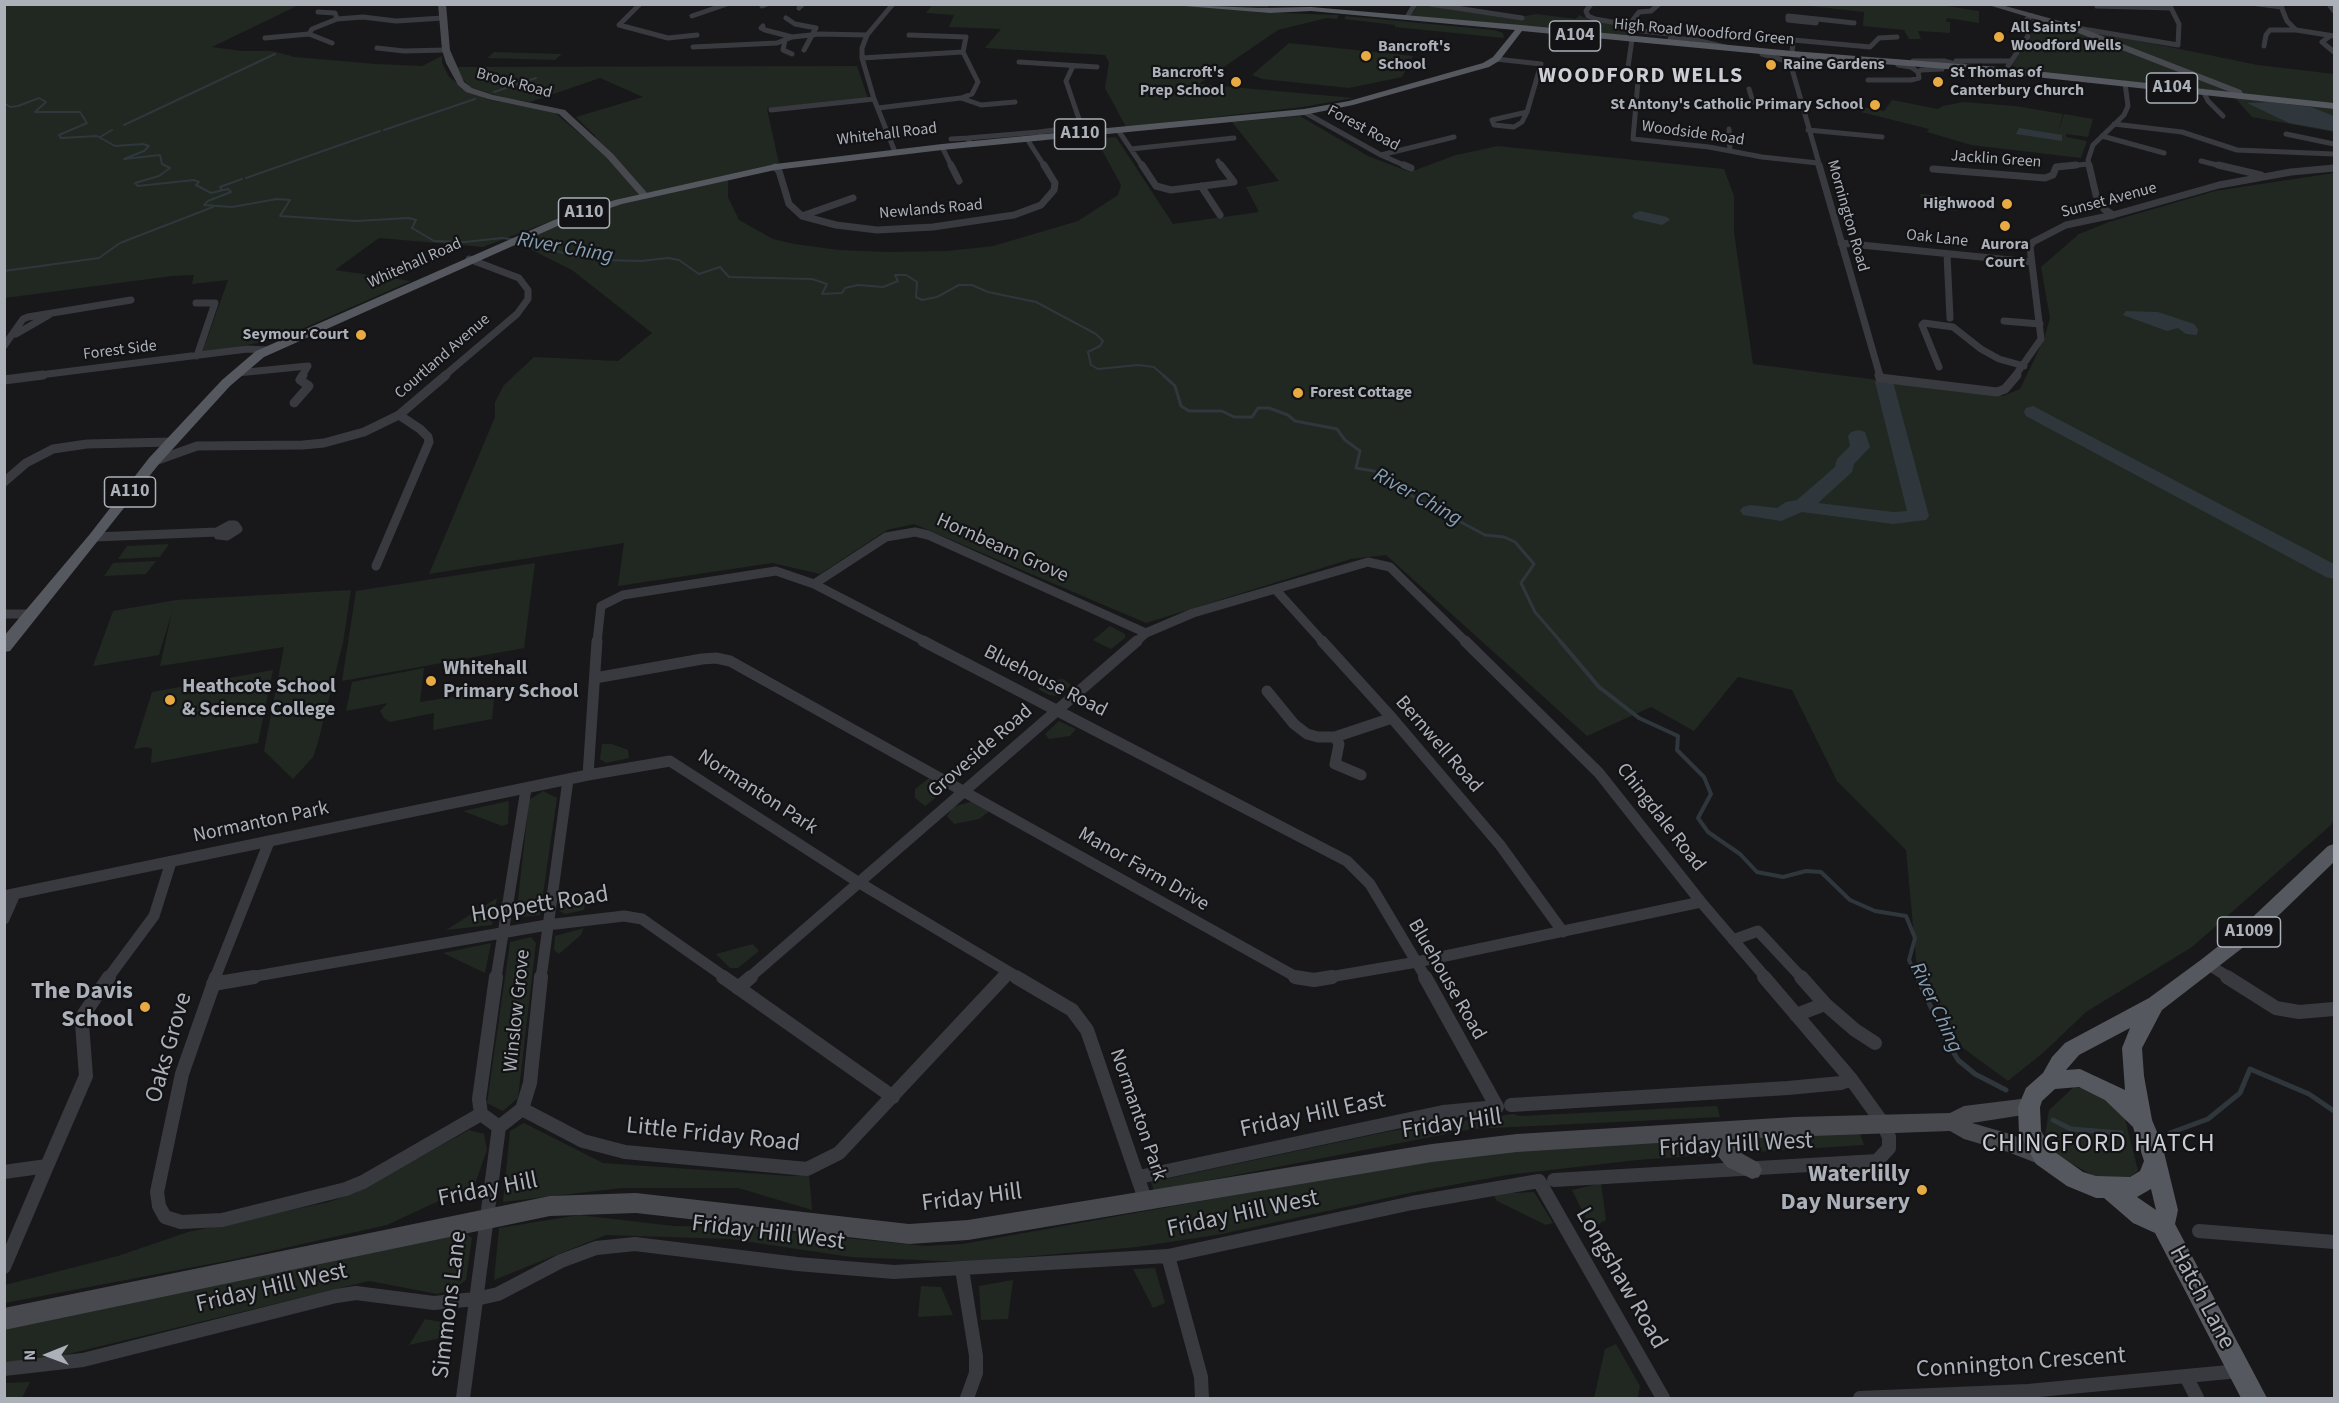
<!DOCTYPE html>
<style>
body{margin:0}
#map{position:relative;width:2339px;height:1403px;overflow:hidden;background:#18181a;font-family:"Source Sans 3",sans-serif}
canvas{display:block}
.frame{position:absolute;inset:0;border:6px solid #abb0b9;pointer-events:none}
.north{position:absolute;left:18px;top:1325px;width:60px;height:60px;-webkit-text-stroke:4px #131315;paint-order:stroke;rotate:269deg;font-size:16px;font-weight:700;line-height:24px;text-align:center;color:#abb0b9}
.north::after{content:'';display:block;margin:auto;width:21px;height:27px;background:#abb0b9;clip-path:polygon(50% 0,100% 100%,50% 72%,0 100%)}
</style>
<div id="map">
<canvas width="2339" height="1403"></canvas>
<div class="frame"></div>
<div class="north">N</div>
</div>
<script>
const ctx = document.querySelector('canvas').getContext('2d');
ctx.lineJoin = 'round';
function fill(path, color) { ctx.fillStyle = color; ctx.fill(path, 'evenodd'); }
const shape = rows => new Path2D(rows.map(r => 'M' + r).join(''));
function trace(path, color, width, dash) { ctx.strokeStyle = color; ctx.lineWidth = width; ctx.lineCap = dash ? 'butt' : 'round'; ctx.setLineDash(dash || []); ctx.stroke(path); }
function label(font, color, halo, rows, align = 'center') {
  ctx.font = font + ' "Source Sans 3",sans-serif'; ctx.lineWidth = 4.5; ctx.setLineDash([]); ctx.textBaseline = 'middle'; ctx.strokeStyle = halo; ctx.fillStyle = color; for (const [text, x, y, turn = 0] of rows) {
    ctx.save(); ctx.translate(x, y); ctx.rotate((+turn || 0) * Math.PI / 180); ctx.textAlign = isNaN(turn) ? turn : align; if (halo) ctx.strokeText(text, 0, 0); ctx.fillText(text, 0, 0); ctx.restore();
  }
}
fill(shape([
 [933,4,1263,4,1269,7,1256,12,1339,15,1337,19,1327,18,1278,30,1199,84,1354,98,1303,107,1126,127,1105,88,1109,62,1105,55,985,48,1001,29,949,27,954,15,926,13],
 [5,5,299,5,212,47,242,51,272,51,295,57,376,64,422,66,442,56,442,63,449,77,466,90,486,99,554,112,586,139,596,137,576,117,643,97,600,78,530,102,503,98,470,87,460,76,456,67,857,66,868,99,767,109,779,163,613,202,554,220,483,247,379,238,335,270,411,281,279,339,202,353,228,280,192,284,194,275,172,276,5,298],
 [1423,5,1520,20,1525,16,1536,14,1576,19,1579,15,1592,21,1621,25,1637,32,1633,38,1411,16,1417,6],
 [1801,5,1940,5,1979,11,1979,23,1947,18,1946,22,1950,22,1950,33,1918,31,1921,39,1909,39,1904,30,1863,26,1864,12],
 [1346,16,1494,30,1503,33,1504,38,1395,27,1395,25,1344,19],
 [2032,19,2258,65,2334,74,2334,104,2018,69,2012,65,2031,36],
 [1289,43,1413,56,1402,77,1349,88,1262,79,1252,75],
 [494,52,562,54,555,60,487,58],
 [2235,98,2334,109,2334,132,2252,117],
 [1892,100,1938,109,1943,106,1963,102,2015,106,2063,114,2058,132,2064,114,2093,119,2088,137,2066,134,2066,137,2087,141,2081,158,1971,145,1927,132,1929,129,1861,112,1862,107,1884,111],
 [1300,116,1368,156,1410,172,1456,155,1498,146,1724,169,1734,196,1734,232,1753,364,2003,396,2020,389,2044,339,2050,318,2041,267,2079,234,2109,222,2215,191,2334,173,2334,819,2331,825,2192,947,2086,1012,2044,1052,2008,1081,1963,1048,1917,969,1906,850,1837,781,1792,690,1738,677,1694,731,1651,707,1587,736,1386,555,1351,559,1146,623,914,524,887,530,820,574,772,563,618,586,624,543,429,574,495,417,495,402,504,385,534,357,618,361,652,333,572,270,516,242,553,225,616,205,728,180,728,197,739,220,773,239,794,244,839,250,889,252,947,251,993,246,1078,221,1118,195,1121,185,1096,139,1116,137,1173,224,1259,212,1246,187,1279,181,1232,122],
 [1920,194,1951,197,1957,211,1925,208],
 [169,544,160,557,118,559,127,546],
 [156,561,146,574,104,576,113,563],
 [535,563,524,648,342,681,356,591],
 [351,590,343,643,318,742,313,757,293,779,264,751,284,647,160,666,172,612,159,655,93,666,113,611,176,600],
 [1110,626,1125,634,1125,638,1111,649,1093,640],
 [424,668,420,702,495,690,492,719,433,730,434,713,390,722,384,718,380,711,388,703,346,711,352,682],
 [273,670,258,743,151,763,152,749,147,747,134,749,152,692],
 [1063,679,1071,685,1057,696,1049,695,1038,689,1053,680],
 [1059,721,1076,729,1070,736,1049,739,1045,734],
 [602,744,612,744,628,750,629,758,606,763,600,759],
 [929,778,944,791,925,806,915,798,915,789],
 [543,791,557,798,540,915,516,918,529,800],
 [509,801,508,824,502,826,463,811],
 [973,801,991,810,979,819,954,824,947,816,953,807],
 [572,893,586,900,584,910,565,914,559,911,558,895],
 [497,898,492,925,446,930],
 [584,928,581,935,559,954,554,950,555,936],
 [531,937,536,943,518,1098,503,1111,487,1103,510,942],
 [491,943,485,973,443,953],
 [753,944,759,951,738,968,730,968,716,954],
 [2074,1087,2095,1090,2124,1115,2138,1171,2127,1179,2099,1179,2058,1156,2044,1142,2049,1110],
 [1717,1106,1720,1117,1472,1129,1154,1191,1151,1182,1391,1131,1513,1114,1520,1116],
 [524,1123,603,1163,791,1176,809,1174,812,1210,738,1188,622,1188,503,1202,510,1131],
 [469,1130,484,1134,487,1150,475,1184,387,1225,231,1260,5,1303,5,1285,118,1256,188,1232,329,1202,355,1193],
 [1859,1131,1864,1145,1740,1153,1721,1134],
 [1689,1137,1707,1155,1637,1160,1507,1175,1414,1192,1222,1234,1137,1247,964,1262,851,1257,730,1239,606,1235,494,1280,499,1228,579,1215,674,1226,738,1227,925,1246,963,1244,1368,1171,1515,1149],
 [1601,1183,1606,1220,1591,1229,1572,1190],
 [1534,1192,1553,1223,1546,1225,1497,1201,1493,1194],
 [463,1231,472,1238,466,1280,454,1289,437,1294,369,1281,60,1356,5,1362,4,1327],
 [1155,1268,1165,1303,1153,1308,1133,1269],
 [1013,1280,1008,1319,981,1320,979,1286],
 [921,1286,941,1287,953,1315,918,1317],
 [425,1319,451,1324,454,1335,409,1345],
 [1616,1344,1640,1386,1638,1397,1594,1398,1605,1349],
 [30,1382,22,1398,5,1398,5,1383]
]), '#202821');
fill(shape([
 [2269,102,2311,107,2334,116,2334,131,2289,123,2247,103],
 [2019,128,2062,135,2062,141,2016,134],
 [2126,311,2158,312,2194,324,2198,329,2197,335,2186,334,2178,328,2167,331,2123,315]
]), '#2f373d');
trace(shape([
 [494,92,536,78],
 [4,103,10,107,18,106,39,98,46,102,35,112,80,112,87,123,59,135,61,138,97,136,115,146,143,144,149,146,144,151,124,159,160,155,162,164,170,168,159,176,135,183,138,186,194,180,199,182,196,185,211,193,228,189,231,192,208,201,204,205,232,207,277,199,290,200,280,216,356,221,409,218,416,220,412,228,434,241,465,242,502,238,526,241,572,256,603,260,641,261,668,258,679,260,699,274,720,267,729,277,812,279,827,284,822,294,842,293,845,288,858,285,883,287,898,281,895,275,906,275,917,282,916,297,922,300,937,297,959,285,972,285,988,292,1036,302,1096,334,1103,341,1100,346,1088,352,1091,365,1098,369,1138,365,1154,367,1164,376],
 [124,125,275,54],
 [384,130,475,99],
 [100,137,112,130],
 [246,178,380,131],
 [222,190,220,187,242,179],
 [4,271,99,258,120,243,213,207]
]), '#2f373d', 2);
trace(shape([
 [1163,375,1175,386,1181,406,1189,411,1222,411,1234,417,1252,417,1258,408,1269,408,1288,415,1295,421,1337,429,1345,440,1360,451,1356,468,1374,471,1386,482,1485,535,1504,537,1515,542,1534,564,1521,583,1535,612,1561,642]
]), '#2f373d', 3);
trace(shape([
 [1560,641,1599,687,1639,718,1678,736,1677,750,1704,777,1711,794,1698,818,1708,832,1740,854,1757,872,1783,877,1806,871,1821,872,1850,900,1875,911,1906,916,1915,938,1909,960,1917,978]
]), '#2f373d', 4);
trace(shape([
 [1917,977,1946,1040,1958,1060,1975,1074,2006,1090],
 [2053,1120,2071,1129,2121,1133],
 [2170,1133,2208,1119,2240,1093,2250,1069,2309,1094,2334,1111]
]), '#2f373d', 5);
fill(shape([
 [1640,211,1667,217,1670,220,1662,225,1635,219,1632,216,1635,213,1640,211],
 [1884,377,1890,378,1893,382,1929,516,1926,520,1893,524,1802,512,1781,521,1743,515,1740,511,1743,507,1750,505,1777,508,1786,502,1797,500,1835,467,1837,459,1850,446,1848,436,1851,432,1858,430,1865,432,1870,447,1854,464,1852,472,1818,503,1893,512,1907,511,1875,382,1878,378,1884,377],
 [2033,406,2334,564,2334,579,2326,577,2026,416,2024,412,2026,408,2033,406]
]), '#2f373d');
trace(shape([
 [640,4,619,25,668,38,697,35],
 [893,4,867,35,862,48,862,58,874,99,895,152],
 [1430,4,1522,18],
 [1591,4,1586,11,1588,16,1595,19,1629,25,1642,31,1669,34,1676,38],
 [2258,4,2282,7],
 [2280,4,2287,21,2296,30,2334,36],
 [2334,5,2330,6,2334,11],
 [762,6,767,4],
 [2097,6,2171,8],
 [799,8,803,4],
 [318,12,335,13,337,19],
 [692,16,727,4],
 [1788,16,1817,19,1816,23,1788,20,1788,16],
 [1407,17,1415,4],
 [786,18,795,24,816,28,804,50],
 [1817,19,1854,23],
 [1629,25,1639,12,1651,11,1659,4],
 [763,26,761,28,765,30,792,37],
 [2071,27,2178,45,2179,24,2169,4],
 [2330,36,2322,42,2334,52],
 [265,38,309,34],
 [1632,39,1628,67,1638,81,1633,139,1709,147,1762,157,1818,163],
 [1670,39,1692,39,1725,47],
 [785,40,783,50,792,54],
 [332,43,309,34,312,29,337,19,363,17,396,21,443,18],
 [2264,46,2266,35,2270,30,2296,30],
 [693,47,777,43,792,37,820,34,867,35],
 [377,48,404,51,446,50],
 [1762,54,1790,62,1818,59],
 [1792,54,1793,40,1870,47,1879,38,1897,37],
 [862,58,963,52,966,37,909,35],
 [1496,59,1541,64,1527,112],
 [1913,61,1944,61,1966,67],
 [1956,61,2011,61],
 [1019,62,1097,67],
 [1790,62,1820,167],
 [1898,65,1911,67,1918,72],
 [2008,66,2028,36,2027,19,2032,16],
 [1868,80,1911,80,1919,78,1918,72,1921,70,1942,69],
 [1749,89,1753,102,1802,107],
 [2203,91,2208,101,2223,116],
 [961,98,972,94,978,82,963,52],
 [878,108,961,98,981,105,1015,102],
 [771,110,874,99],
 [1304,112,1381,155,1408,167],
 [1527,112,1522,122,1514,127,1494,125,1492,120,1527,112],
 [2114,124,2182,132,2237,150,2334,154],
 [1729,129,1730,151],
 [1118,130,1143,167],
 [1808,130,1882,137],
 [2286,134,2334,144],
 [2102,136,2164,153],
 [1042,138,1039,132,1077,127,1080,122,1066,81,1073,66],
 [951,139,968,138],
 [1027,139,1045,167],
 [970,144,968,138,1039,132],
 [942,147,952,167],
 [1131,149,1234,138],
 [1381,155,1454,137],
 [1218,161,1222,167],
 [2201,161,2225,167],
 [2060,167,2088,164],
 [2090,167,2088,160,2093,145,2124,115,2128,106,2125,83]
]), '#393a3f', 5);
trace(shape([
 [951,165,959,181],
 [1142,165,1156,186,1171,190,1234,182,1221,165],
 [1404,165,1411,168],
 [1819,165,1880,376],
 [2089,165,2096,195,2104,209,2113,215],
 [2218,165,2261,175],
 [775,167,779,171,789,204,802,216,836,225,877,230,933,227,1014,215,1041,205,1054,190,1055,183,1044,165],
 [1933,169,2045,178,2053,175,2056,167,2076,165],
 [1201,186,1220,215],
 [802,216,853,198],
 [1841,243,2031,262],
 [1947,254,1950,318],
 [196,303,215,303,197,356],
 [2004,321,2040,324],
 [16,334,49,315],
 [4,346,23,319,28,317,131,300],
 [1939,367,1922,325,1924,323,1953,327,1981,349,1999,359,2024,366],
 [237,373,308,366,302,376],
 [32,376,247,349,267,350],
 [444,376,517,314,528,299,528,290,519,278,469,259],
 [2015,376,2041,339,2030,247,2033,242,2066,225,2113,215,2219,185,2291,172,2334,168]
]), '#393a3f', 7);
trace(shape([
 [1879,375,1880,378,1997,392,2005,389,2017,375],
 [4,380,43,375],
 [294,403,309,386,300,380,303,375],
 [155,461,197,446,303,445,324,443,364,432,399,415,446,375],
 [4,482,26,463,53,449,87,444,171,442],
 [230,525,235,525,238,529,227,536,218,535,217,532,230,525],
 [95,537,217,532],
 [376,566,429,442,428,437,420,429,399,415],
 [814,584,886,537,915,532,928,535,1146,633],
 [1275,589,1323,642],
 [4,614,33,614],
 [597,642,601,606,623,595,776,571,814,584,926,642],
 [1136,642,1146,633,1193,613,1368,562,1390,567,1466,642]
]), '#393a3f', 9);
trace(shape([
 [923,641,1347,861,1370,884,1426,978],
 [1322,641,1392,718,1500,845,1563,932],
 [1465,641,1599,773,1701,902,1766,978],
 [595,678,702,659,716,658,730,661,1298,978],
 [1267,691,1294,724,1307,734,1318,737,1335,737,1392,718],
 [1335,737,1339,744,1335,764,1361,775],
 [588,775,597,641],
 [4,896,588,775,670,761,858,882,1019,978],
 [4,919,15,894],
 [1733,940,1758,931,1802,978],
 [2209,965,2230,978],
 [108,978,154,916,171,862],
 [215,978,269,842],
 [245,978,547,925,624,916,642,919,726,978],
 [496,978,526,789],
 [541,978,568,780],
 [749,978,1137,641],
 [1003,978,1008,973],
 [1324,978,1417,962,1701,902]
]), '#393a3f', 11);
trace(shape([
 [216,977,182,1074,157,1192,159,1206,165,1217,181,1222,222,1220,346,1189,363,1182,481,1114],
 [496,977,479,1099,481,1114,499,1127],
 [723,977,893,1097],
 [1016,977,1072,1010,1087,1030,1146,1202],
 [1295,977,1314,980,1332,977],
 [1801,977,1825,1004],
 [2227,977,2276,1008,2299,1012,2334,1009],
 [213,984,254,977],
 [738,988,751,977],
 [1796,1015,1825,1004,1855,1030,1875,1043],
 [1511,1105,1788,1088,1841,1083,1851,1079],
 [522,1109,583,1141,625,1152,807,1169,839,1153,1004,977],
 [499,1127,522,1109,530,1083,541,977],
 [4,1172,47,1166,86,1076,82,1024,84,1014,109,977],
 [1139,1177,1443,1112,1497,1107,1425,977],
 [1554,1180,1877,1161,1889,1148,1889,1137,1882,1122,1851,1079,1764,977],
 [2199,1231,2334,1242],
 [1168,1256,1201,1377,1202,1398],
 [4,1267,47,1166],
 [962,1269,976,1356,976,1373,967,1398],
 [4,1369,83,1360,336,1296,356,1293,434,1303,476,1299,498,1294,561,1261,596,1248,635,1244,797,1264,894,1272,1168,1256,1412,1203,1539,1181,1663,1398],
 [2186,1376,2197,1398],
 [463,1398,499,1127],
 [1860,1398,2028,1391,2239,1371]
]), '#393a3f', 14);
fill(shape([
 [438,4,446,4,450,50,464,82,472,88,493,95,565,110,613,154,648,194,648,198,642,198,607,158,559,114,488,99,466,92,458,85,446,63,442,50,438,4],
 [1985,4,1998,4,2074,25,2241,90,2244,95,2237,97,2235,94,2068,29,1985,4],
 [2029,1098,2036,1101,2039,1107,2036,1113,1972,1123,2010,1134,2051,1150,2054,1157,2051,1164,2044,1166,2008,1152,1964,1139,1950,1131,1729,1139,1741,1153,1759,1163,1762,1170,1759,1177,1752,1179,1727,1167,1705,1140,1517,1152,1432,1162,968,1240,909,1244,636,1213,550,1216,4,1330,4,1308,550,1196,636,1193,909,1224,968,1220,1432,1144,1517,1134,1794,1117,1950,1113,1964,1106,2029,1098]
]), '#47494f');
fill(shape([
 [1160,4,1259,8,1311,7,1521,25,1792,51,1998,67,2334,103,2334,109,1998,73,1792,57,1522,31,1499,61,1489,67,1353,105,1304,115,942,150,775,170,622,204,562,224,264,357,230,386,159,464,10,651,4,652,4,636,90,534,149,458,222,380,256,351,554,220,615,200,775,164,942,144,1304,109,1349,101,1483,63,1493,57,1515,30,1311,11,1270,13,1160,4],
 [2334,844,2334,862,2254,939,2162,1010,2142,1048,2144,1076,2152,1120,2162,1144,2178,1210,2175,1224,2267,1398,2241,1398,2155,1233,2133,1223,2104,1198,2096,1198,2067,1186,2036,1164,2019,1133,2018,1107,2026,1088,2043,1073,2052,1057,2065,1043,2149,998,2202,959,2240,929,2328,846,2334,844],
 [2130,1028,2122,1048,2125,1090,2080,1069,2066,1070,2079,1055,2130,1028],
 [2079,1087,2105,1100,2133,1127,2144,1161,2140,1171,2130,1177,2096,1176,2083,1172,2052,1150,2041,1131,2040,1107,2042,1101,2055,1089,2079,1087],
 [2151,1189,2156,1210,2137,1197,2151,1189]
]), '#55585e');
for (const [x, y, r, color] of [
 [1999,37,6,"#e8aa42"],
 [1366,56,6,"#e8aa42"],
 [1771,65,6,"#e8aa42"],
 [1236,82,6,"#e8aa42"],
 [1938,82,6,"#e8aa42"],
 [1875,105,6,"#e8aa42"],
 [2007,204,6,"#e8aa42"],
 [2005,226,6,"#e8aa42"],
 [361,335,6,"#e8aa42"],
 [1298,393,6,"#e8aa42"],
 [431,681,6,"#e8aa42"],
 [170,700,6,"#e8aa42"],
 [145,1007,6,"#e8aa42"],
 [1922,1190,6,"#e8aa42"]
]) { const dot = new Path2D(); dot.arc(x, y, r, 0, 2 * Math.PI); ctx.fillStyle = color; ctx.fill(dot); trace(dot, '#131315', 2); }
label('bold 16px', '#abb0b9', '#131315', [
 ["All Saints'",2011,28],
 ["Woodford Wells",2011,46],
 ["Bancroft's",1378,47],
 ["School",1378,65],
 ["Raine Gardens",1783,65],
 ["Bancroft's",1224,73,"right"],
 ["Prep School",1224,91,"right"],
 ["St Thomas of",1950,73],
 ["Canterbury Church",1950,91],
 ["St Antony's Catholic Primary School",1863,105,"right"],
 ["Highwood",1995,204,"right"],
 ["Aurora",2005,245,"center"],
 ["Court",2005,263,"center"],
 ["Seymour Court",349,335,"right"],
 ["Forest Cottage",1310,393]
], 'left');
label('16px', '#abb0b9', '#131315', [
 ["High Road Woodford Green",1704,33,5],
 ["Brook Road",514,84,15],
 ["Forest Road",1363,129,28],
 ["Woodside Road",1693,134,8],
 ["Whitehall Road",887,135,-7],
 ["Jacklin Green",1996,160,4],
 ["Sunset Avenue",2109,201,-15],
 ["Newlands Road",931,210,-5],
 ["Mornington Road",1847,216,74],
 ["Oak Lane",1937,239,6],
 ["Whitehall Road",415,264,-24],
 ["Forest Side",120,351,-7],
 ["Courtland Avenue",443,357,-41]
]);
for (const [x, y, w] of [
 [1575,36,51],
 [2172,88,51],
 [1080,134,51],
 [584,213,51],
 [130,492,51],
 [2249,932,63]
]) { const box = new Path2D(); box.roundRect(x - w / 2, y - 15, w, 30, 4.5); ctx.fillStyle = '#131315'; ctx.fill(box); trace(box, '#abb0b9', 1.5); }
label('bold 18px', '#abb0b9', null, [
 ["A104",1575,36],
 ["A104",2172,88],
 ["A110",1080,134],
 ["A110",584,213],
 ["A110",130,492],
 ["A1009",2249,932]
]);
label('20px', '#abb0b9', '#131315', [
 ["Hornbeam Grove",1002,549,24],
 ["Bluehouse Road",1045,682,27],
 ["Bernwell Road",1438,745,49],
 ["Groveside Road",981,752,-41],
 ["Normanton Park",757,793,33],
 ["Chingdale Road",1660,818,52],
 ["Normanton Park",261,823,-12],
 ["Manor Farm Drive",1143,870,30],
 ["Bluehouse Road",1446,980,60],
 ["Winslow Grove",518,1011,-84],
 ["Normanton Park",1137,1115,71]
]);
label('bold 20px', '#abb0b9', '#131315', [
 ["Whitehall",443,670],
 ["Primary School",443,693],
 ["Heathcote School",182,688],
 ["& Science College",182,711]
], 'left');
label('italic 21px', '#849eb2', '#131315', [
 ["River Ching",565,249,10],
 ["River Ching",1417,498,29],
 ["River Ching",1935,1008,65]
]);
ctx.letterSpacing = '1.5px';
label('bold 22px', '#cccfd5', '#131315', [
 ["WOODFORD WELLS",1641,77]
]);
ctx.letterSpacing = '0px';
label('24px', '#abb0b9', '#131315', [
 ["Hoppett Road",540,906,-9],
 ["Oaks Grove",170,1048,-74],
 ["Friday Hill East",1313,1116,-12],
 ["Friday Hill",1452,1125,-8],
 ["Little Friday Road",713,1136,6],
 ["Friday Hill West",1736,1146,-3],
 ["Friday Hill",488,1191,-11],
 ["Friday Hill",972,1199,-7],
 ["Friday Hill West",1243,1215,-12],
 ["Friday Hill West",768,1234,7],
 ["Longshaw Road",1620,1279,60],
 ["Friday Hill West",272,1289,-13],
 ["Hatch Lane",2201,1298,62],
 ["Simmons Lane",451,1305,-83],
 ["Connington Crescent",2021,1364,-4]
]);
label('bold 24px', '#abb0b9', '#131315', [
 ["The Davis",133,993],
 ["School",133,1021],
 ["Waterlilly",1910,1176],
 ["Day Nursery",1910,1204]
], 'right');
ctx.letterSpacing = '1.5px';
label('26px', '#cccfd5', '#131315', [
 ["CHINGFORD HATCH",2099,1145]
]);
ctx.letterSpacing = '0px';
</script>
